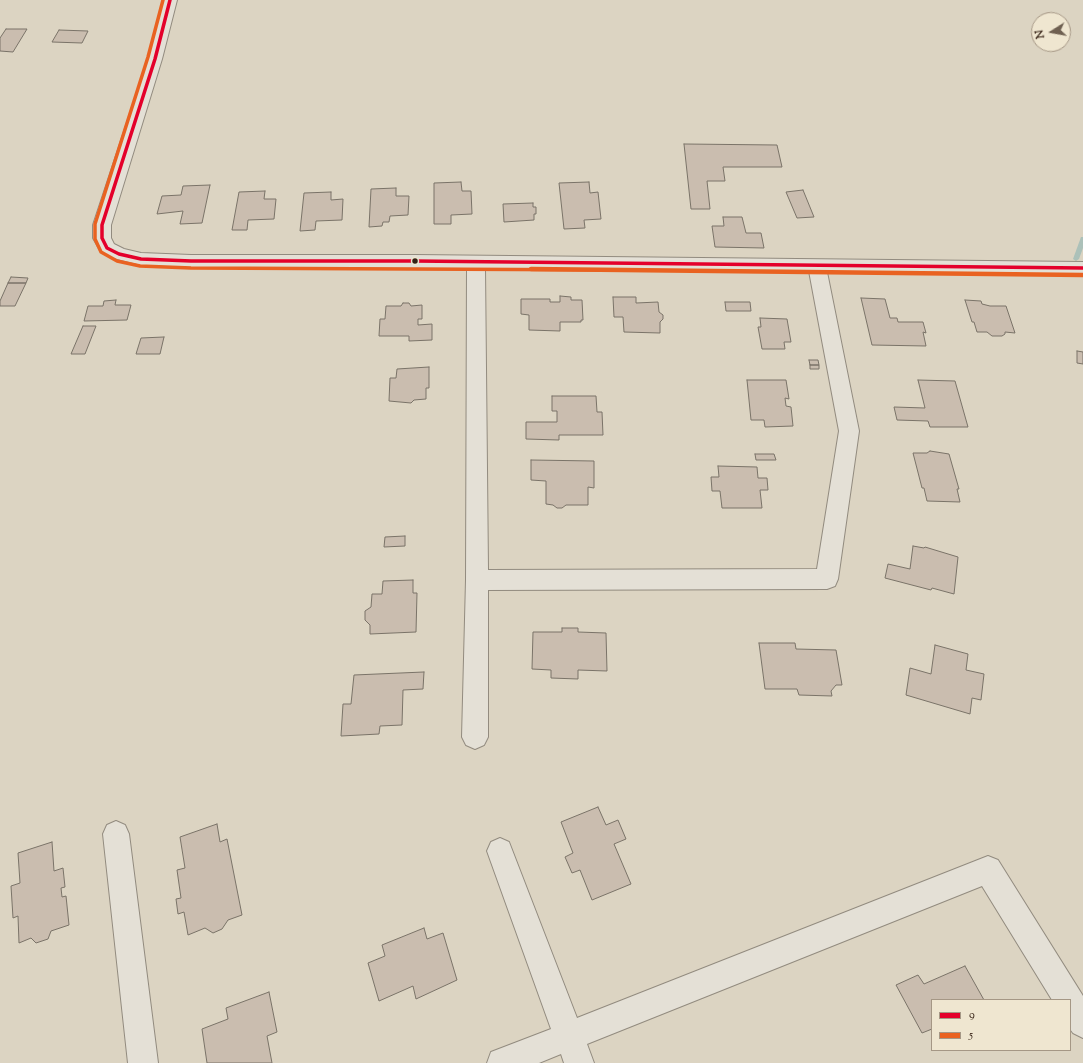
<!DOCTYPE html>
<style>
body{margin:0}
#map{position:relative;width:1083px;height:1063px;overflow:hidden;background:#dcd4c2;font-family:"Sorts Mill Goudy",serif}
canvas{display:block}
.legend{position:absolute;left:931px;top:999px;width:140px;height:52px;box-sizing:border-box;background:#efe6d0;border:1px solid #a59785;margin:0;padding:5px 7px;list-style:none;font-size:12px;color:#352114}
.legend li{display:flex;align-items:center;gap:8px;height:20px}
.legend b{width:20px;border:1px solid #a59785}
.north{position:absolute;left:1031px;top:12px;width:40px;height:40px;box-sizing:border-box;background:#efe6d0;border:1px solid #a59785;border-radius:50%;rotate:259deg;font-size:11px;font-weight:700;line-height:16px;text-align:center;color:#352114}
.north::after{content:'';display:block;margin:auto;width:14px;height:18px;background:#6f6051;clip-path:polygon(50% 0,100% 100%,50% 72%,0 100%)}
</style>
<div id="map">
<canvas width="1083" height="1063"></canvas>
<ul class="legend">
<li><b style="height:5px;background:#e4002b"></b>9</li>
<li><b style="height:5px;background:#e96221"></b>5</li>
</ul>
<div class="north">N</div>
</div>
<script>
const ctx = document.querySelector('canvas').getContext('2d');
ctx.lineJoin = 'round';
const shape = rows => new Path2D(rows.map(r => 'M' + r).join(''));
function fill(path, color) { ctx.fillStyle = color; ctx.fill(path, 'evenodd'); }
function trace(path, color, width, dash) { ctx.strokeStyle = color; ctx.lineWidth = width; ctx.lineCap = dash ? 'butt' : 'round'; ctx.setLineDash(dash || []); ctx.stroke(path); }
fill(shape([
 [1081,237,1083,237,1083,248,1079,259,1076,261,1073,259,1081,237]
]), '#acc1b9');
const building = shape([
 [6,29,27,29,13,52,0,51,0,38,6,29],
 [59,30,88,31,82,43,52,42,59,30],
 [684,144,777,145,782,167,723,167,725,181,707,181,710,209,691,209,684,144],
 [461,182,462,191,471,191,472,214,451,215,451,224,434,224,434,183,461,182],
 [589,182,590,193,598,192,601,219,584,220,585,228,564,229,559,183,589,182],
 [210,185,202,223,180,224,183,211,157,214,162,196,181,195,183,186,210,185],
 [396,188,396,196,409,196,408,215,390,216,389,222,383,222,382,226,369,227,371,189,396,188],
 [803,190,814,217,797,218,786,192,803,190],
 [265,191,264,199,276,199,274,219,248,220,247,230,232,230,239,192,265,191],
 [331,192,331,200,343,199,342,220,316,221,315,230,300,231,304,193,331,192],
 [533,203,533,207,536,207,536,214,534,214,534,220,504,222,503,204,533,203],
 [723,217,742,217,746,233,761,233,764,248,715,247,712,226,724,226,723,217],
 [11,277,28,278,26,283,8,283,11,277],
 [8,283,26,283,15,306,0,306,0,301,8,283],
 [560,296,571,297,571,300,582,300,583,320,581,320,581,322,560,322,560,331,529,330,529,315,521,314,521,299,550,299,550,302,560,302,560,296],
 [613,297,636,297,636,303,658,302,659,312,663,315,663,319,660,322,660,333,624,332,623,317,614,317,613,297],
 [861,298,885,299,890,318,897,318,898,322,923,322,926,333,923,332,926,346,872,345,861,298],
 [116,300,115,305,131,305,127,320,84,321,88,306,103,306,104,301,116,300],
 [965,300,981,301,982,304,990,306,1006,306,1015,333,1005,332,1005,334,1002,336,992,336,987,332,977,332,974,322,972,322,965,300],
 [725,302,750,302,751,311,726,311,725,302],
 [403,303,409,303,411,306,422,305,422,319,418,319,418,325,432,324,432,340,409,341,409,336,379,336,380,319,385,319,386,306,401,306,403,303],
 [760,318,787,319,791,342,784,342,785,349,762,349,758,327,761,327,760,318],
 [83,326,96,326,85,354,71,354,83,326],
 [164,337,160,354,136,354,141,338,164,337],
 [1077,351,1083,352,1083,364,1077,363,1077,351],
 [809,360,818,360,819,365,810,365,809,360],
 [810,365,819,365,819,369,810,369,810,365],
 [429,367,429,388,426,388,426,399,414,400,411,403,389,401,390,378,396,378,397,369,429,367],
 [747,380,786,380,789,399,785,398,786,406,791,407,793,426,765,427,764,420,751,420,747,380],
 [918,380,955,381,968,427,930,427,928,421,897,420,894,407,925,408,918,380],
 [552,396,596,396,597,412,602,412,603,435,559,435,559,440,526,439,526,422,557,422,557,411,552,411,552,396],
 [930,451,949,454,959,489,957,489,960,502,927,501,924,488,922,488,913,453,927,453,930,451],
 [755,454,774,454,776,460,756,460,755,454],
 [531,460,594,461,594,488,588,487,588,505,566,505,562,508,557,508,553,505,546,504,546,481,531,480,531,460],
 [718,466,757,467,758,478,767,478,768,490,760,490,762,508,722,508,720,491,712,491,711,477,719,477,718,466],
 [405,536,405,546,384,547,385,537,405,536],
 [913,546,924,548,925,547,958,557,954,594,932,588,931,590,885,578,888,564,910,569,913,546],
 [413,580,413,593,417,593,416,632,370,634,370,625,365,620,365,611,371,607,372,594,382,594,383,581,413,580],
 [562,628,578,628,578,632,606,633,607,671,578,670,578,679,551,678,551,670,532,669,533,632,562,632,562,628],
 [759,643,795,643,796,649,836,650,842,685,836,685,831,691,832,696,799,695,797,689,765,689,759,643],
 [935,645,968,654,966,670,984,674,981,700,972,698,970,714,906,695,910,668,931,674,935,645],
 [424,672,423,689,403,690,402,725,380,726,379,734,341,736,343,704,351,704,354,675,424,672],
 [598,807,606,825,618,820,626,839,614,844,631,884,592,900,580,870,572,873,565,857,573,853,561,822,598,807],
 [217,824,220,842,227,839,242,915,228,920,222,929,213,933,205,928,188,935,184,912,178,914,176,899,181,898,177,870,185,868,180,837,217,824],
 [52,842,54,871,63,868,65,887,61,888,62,897,66,896,69,925,51,931,48,939,36,943,31,938,19,943,18,916,13,918,11,886,20,883,18,853,52,842],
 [424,928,427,939,443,933,457,980,416,999,413,986,379,1001,368,963,385,956,382,945,424,928],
 [965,966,984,1000,932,1000,932,1029,922,1033,896,985,918,975,924,984,965,966],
 [269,992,277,1032,267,1036,272,1063,207,1063,202,1029,228,1019,226,1008,269,992]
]);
fill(building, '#cabdaf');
trace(building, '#7a7368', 1);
const minor = shape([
 [163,0,177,0,162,59,111,225,111,238,114,244,124,249,141,253,191,255,415,255,1083,262,1083,274,827,272,859,431,838,579,835,586,827,589,488,590,488,737,484,745,475,749,466,745,462,737,466,580,467,268,191,267,141,265,113,258,101,252,93,238,93,225,148,59,163,0],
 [485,268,809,271,839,431,817,569,488,570,485,268],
 [116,821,125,825,129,834,158,1063,128,1063,103,834,107,825,116,821],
 [500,838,509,842,577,1018,988,856,998,860,1083,996,1083,1038,1073,1033,1070,1029,1070,1000,1052,1000,982,886,587,1044,594,1063,564,1063,561,1054,539,1063,487,1063,491,1052,551,1029,487,851,491,842,500,838]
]);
trace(minor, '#928b7f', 2);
fill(minor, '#e4e0d6');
trace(shape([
 [170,0,155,59,102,225,102,238,107,248,119,254,141,259,191,261,415,261,1083,268]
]), '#e4002b', 3.5);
trace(shape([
 [163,0,148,57,95,224,95,239,101,252,117,261,140,266,191,268,627,270]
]), '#e96221', 3.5);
trace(shape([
 [531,269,1083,275]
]), '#e96221', 4.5);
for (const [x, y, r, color] of [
 [415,261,3.5,"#352114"]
]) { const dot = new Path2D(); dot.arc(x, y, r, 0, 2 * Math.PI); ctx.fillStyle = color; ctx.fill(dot); trace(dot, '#efe6d0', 1.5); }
</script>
